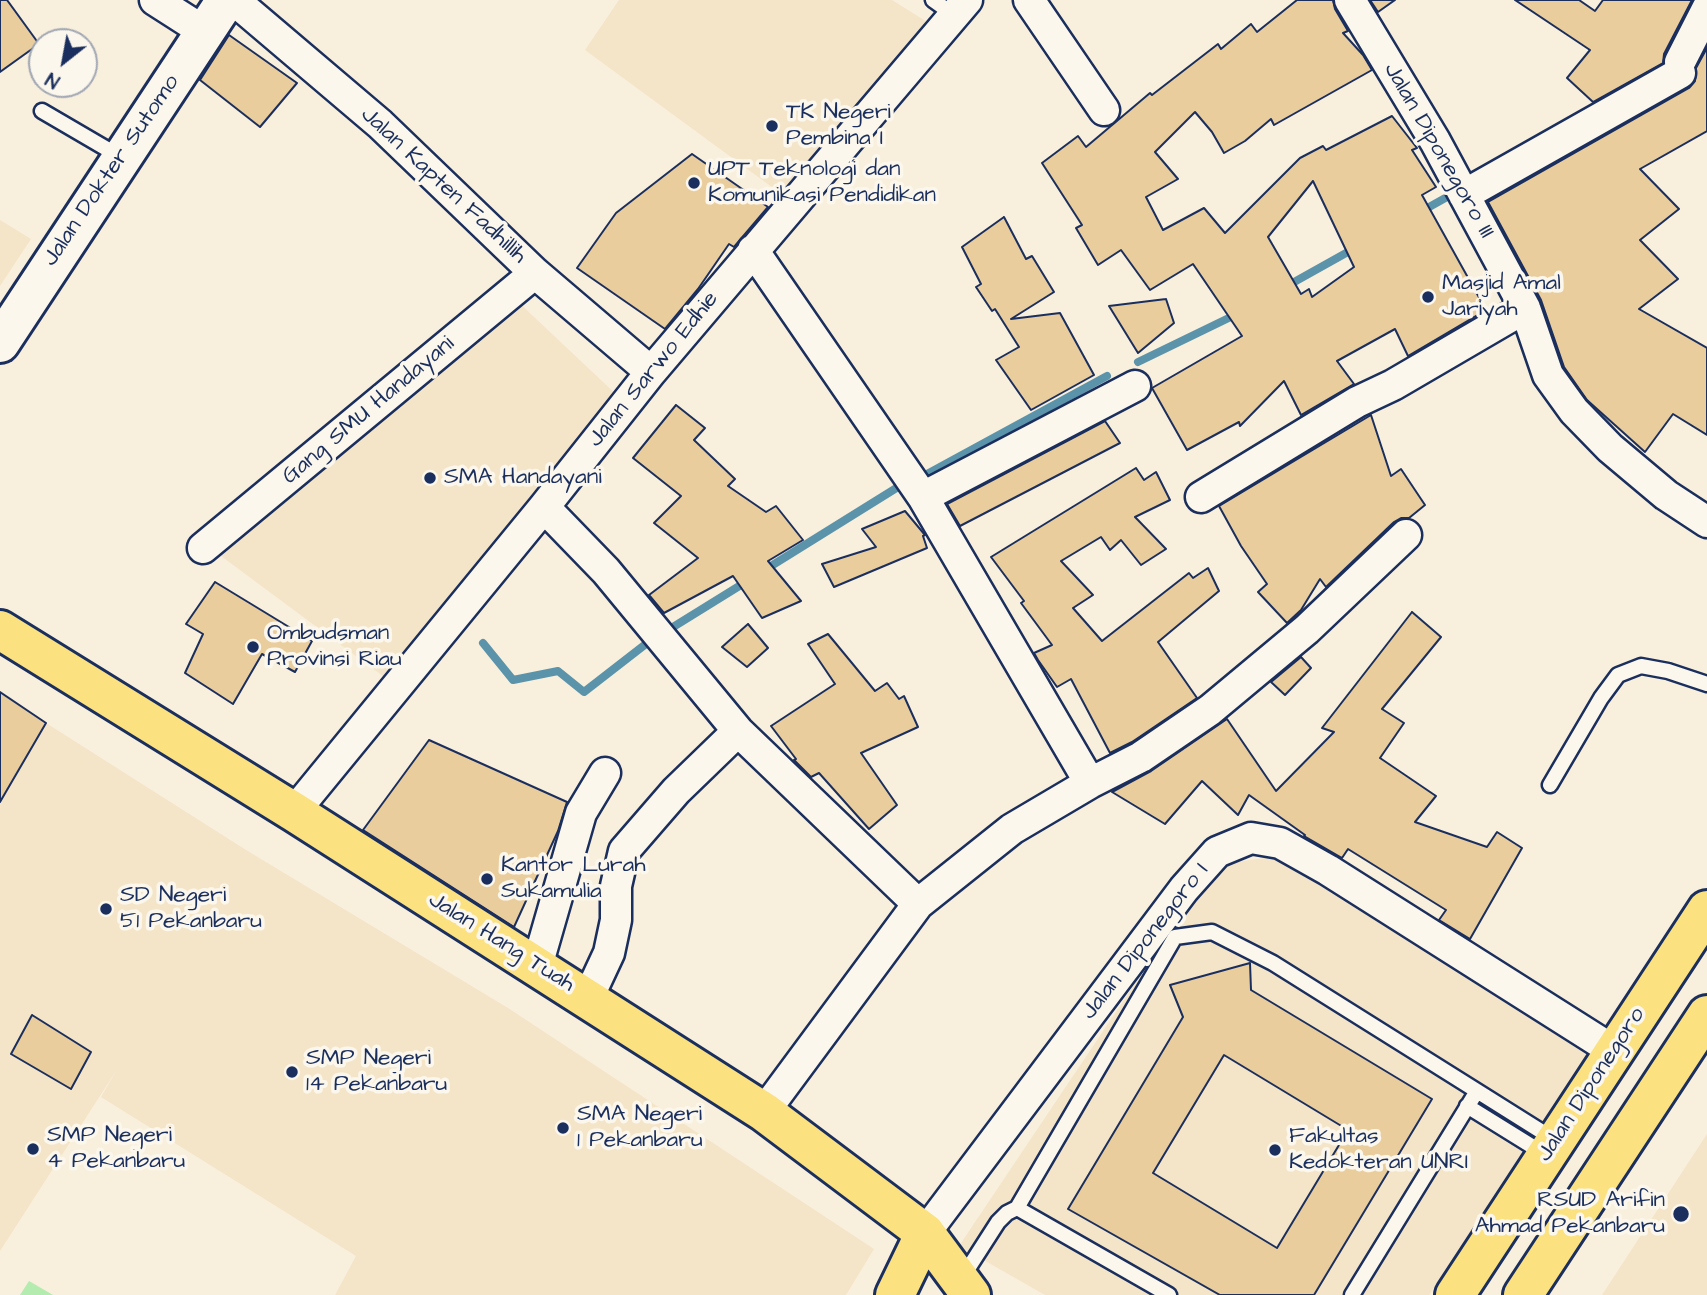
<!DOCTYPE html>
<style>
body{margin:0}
#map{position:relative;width:1707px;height:1295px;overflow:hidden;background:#f8efdc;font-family:"Architects Daughter",sans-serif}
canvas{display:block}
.north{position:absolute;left:28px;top:28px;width:70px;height:70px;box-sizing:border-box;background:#fbf7ec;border:2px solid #a1a7b3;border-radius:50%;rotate:211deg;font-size:19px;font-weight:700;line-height:28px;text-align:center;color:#1b2f5e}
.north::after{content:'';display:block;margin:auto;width:24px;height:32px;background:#1b2f5e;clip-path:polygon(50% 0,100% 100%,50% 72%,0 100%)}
</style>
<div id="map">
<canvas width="1707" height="1295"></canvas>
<div class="north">N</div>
</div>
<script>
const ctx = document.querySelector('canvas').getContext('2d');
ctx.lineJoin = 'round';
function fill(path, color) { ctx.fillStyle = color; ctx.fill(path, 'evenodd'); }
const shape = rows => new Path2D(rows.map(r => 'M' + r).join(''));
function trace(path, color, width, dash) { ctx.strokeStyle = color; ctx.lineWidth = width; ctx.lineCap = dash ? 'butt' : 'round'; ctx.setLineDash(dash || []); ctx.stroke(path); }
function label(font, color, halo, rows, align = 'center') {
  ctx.font = font + ' "Architects Daughter",sans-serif'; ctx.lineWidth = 7; ctx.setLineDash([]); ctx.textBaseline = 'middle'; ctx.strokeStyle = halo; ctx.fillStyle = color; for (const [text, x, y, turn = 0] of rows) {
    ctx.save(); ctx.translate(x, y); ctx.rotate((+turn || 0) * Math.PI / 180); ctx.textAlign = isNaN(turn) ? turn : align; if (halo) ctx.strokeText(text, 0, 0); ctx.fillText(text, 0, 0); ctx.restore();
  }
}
fill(shape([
 [619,0,892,0,940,30,791,201,585,50],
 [0,220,31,239,0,286],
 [498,283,621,399,395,685,221,556],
 [46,723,246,850,508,1008,874,1249,846,1295,335,1295,356,1256,101,1097,116,1071,0,1251,0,802],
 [1272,857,1311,877,1593,1054,1429,1295,1045,1295,959,1246,1189,903,1230,863],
 [1707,1134,1707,1295,1602,1295]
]), '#f4e5c9');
fill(shape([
 [29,1281,53,1295,20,1295]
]), '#b4ebae');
trace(shape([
 [1422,211,1456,192],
 [1287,286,1355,248],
 [1138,362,1239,313],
 [927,474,1107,376],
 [763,571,898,487],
 [665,632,749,580],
 [483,643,513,680,558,671,584,692,651,640]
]), '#5b93aa', 8);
const building = shape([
 [0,0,7,0,39,44,0,72,0,0],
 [1297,0,1333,0,1335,9,1348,31,1343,33,1363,55,1372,70,1274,125,1271,119,1245,141,1224,153,1212,132,1195,112,1155,152,1178,179,1146,197,1163,230,1204,208,1225,233,1300,158,1323,146,1326,150,1392,116,1417,148,1412,150,1436,187,1422,195,1486,310,1408,356,1395,329,1337,361,1354,384,1301,415,1284,381,1240,426,1239,422,1187,450,1152,388,1242,336,1193,264,1150,290,1121,250,1098,265,1076,228,1082,225,1042,163,1078,136,1086,147,1150,93,1152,95,1218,44,1221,49,1251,24,1257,32,1297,0],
 [1313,181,1354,267,1312,297,1309,289,1301,294,1268,237,1313,181],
 [1370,0,1395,0,1378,12,1370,0],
 [1515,0,1579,0,1595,11,1603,0,1692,0,1664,54,1663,63,1593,102,1567,78,1590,50,1515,0],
 [229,35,297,83,260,127,200,80,229,35],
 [1707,48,1707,131,1640,169,1679,209,1640,240,1678,279,1639,309,1707,348,1707,435,1673,414,1645,452,1587,400,1564,367,1541,300,1488,202,1689,88,1695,81,1696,68,1707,48],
 [692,154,768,207,734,247,729,244,698,289,665,329,577,268,616,213,692,154],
 [1004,217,1026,259,1032,256,1054,292,1011,319,1060,313,1094,375,1031,410,996,360,1019,347,995,309,992,311,976,287,981,284,962,247,1004,217],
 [1166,299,1174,323,1138,353,1109,306,1166,299],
 [676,405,705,428,694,440,735,479,728,486,766,512,776,506,803,540,768,561,801,601,762,618,733,576,664,613,649,595,698,558,654,523,681,496,633,458,676,405],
 [1371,415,1391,476,1401,469,1425,505,1409,518,1401,518,1394,522,1326,587,1320,579,1301,610,1287,623,1258,592,1267,584,1241,546,1219,506,1371,415],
 [1105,421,1120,443,960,526,947,504,1105,421],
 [1136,468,1144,480,1156,472,1170,500,1135,517,1166,549,1141,565,1121,540,1110,550,1101,537,1061,561,1093,595,1073,608,1102,641,1189,573,1193,578,1208,568,1219,591,1158,642,1197,698,1132,742,1110,753,1071,679,1057,687,1038,660,1034,653,1052,645,1021,603,1024,601,991,557,1136,468],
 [905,511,925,535,923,536,927,548,834,587,822,564,876,547,862,529,905,511],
 [215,582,312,641,295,672,262,654,233,704,185,673,203,634,186,624,215,582],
 [1412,612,1441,637,1382,709,1404,723,1380,758,1436,796,1415,822,1487,847,1497,832,1522,848,1470,939,1439,920,1446,910,1348,849,1342,858,1304,836,1305,835,1249,795,1238,815,1202,781,1165,824,1112,792,1151,771,1227,719,1276,791,1334,732,1322,728,1412,612],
 [748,624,768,648,747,667,722,647,748,624],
 [828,634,875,691,887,683,899,699,904,696,918,727,861,753,897,805,869,829,819,773,811,777,794,760,796,759,771,726,835,684,808,644,828,634],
 [1301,657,1311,668,1285,695,1271,682,1301,657],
 [0,692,46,723,0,802,0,692],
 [429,740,567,802,558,831,514,927,363,830,429,740],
 [1250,963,1251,990,1432,1099,1314,1295,1220,1295,1068,1209,1183,1017,1170,985,1250,963],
 [1224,1055,1348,1130,1277,1248,1153,1173,1224,1055],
 [32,1015,91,1052,71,1089,11,1054,32,1015]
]);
fill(building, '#eacd9d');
trace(building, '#1b2f5e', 2);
const lane = shape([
 [933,0,954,15],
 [42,111,119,156],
 [1550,785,1601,698,1618,675,1641,666,1668,671,1707,684],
 [1467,1106,1546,1155],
 [1017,1208,1169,1295],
 [962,1278,998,1222,1007,1213,1017,1208,1175,937,1212,932,1273,963,1477,1091],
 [1352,1295,1477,1091,1555,1140]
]);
const street = shape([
 [155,0,205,32],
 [234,0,380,124,535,273,651,372],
 [1029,0,1104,110],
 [1350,0,1435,141,1525,308,1548,375,1574,411,1610,448,1666,495,1707,522],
 [1680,62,1707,9],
 [1464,195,1680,73],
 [753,250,923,497,1090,783],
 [923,497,1135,386],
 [1201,497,1357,402,1393,385,1525,308],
 [544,507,606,571,738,731,918,904],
 [203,548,535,273],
 [294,812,544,507,651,372,967,0],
 [537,966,581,813,605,773],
 [588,998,609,953,616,920,616,886,624,851,676,791,738,731],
 [764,1112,918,904,1012,829,1090,783,1141,757,1210,710,1306,630,1406,535],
 [925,1233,1184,889,1217,852,1251,838,1280,843,1328,870,1614,1051]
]);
const secondary = shape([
 [0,343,226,0]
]);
const primary = shape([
 [0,630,294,812,764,1112,925,1233,971,1295],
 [895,1295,925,1233],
 [1455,1295,1707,910],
 [1523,1295,1707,1015]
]);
trace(lane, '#1b2f5e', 19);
trace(street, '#1b2f5e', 35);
trace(secondary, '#1b2f5e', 44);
trace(primary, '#1b2f5e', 44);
trace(lane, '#fbf7ec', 14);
trace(street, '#fbf7ec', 30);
trace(secondary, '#fbf7ec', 38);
trace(primary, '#fbe180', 38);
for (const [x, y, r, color] of [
 [772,126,7,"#1b2f5e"],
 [694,183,7,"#1b2f5e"],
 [1428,297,7,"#1b2f5e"],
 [430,478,7,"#1b2f5e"],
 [253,647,7,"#1b2f5e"],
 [487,879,7,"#1b2f5e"],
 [106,909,7,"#1b2f5e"],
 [292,1072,7,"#1b2f5e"],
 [563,1128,7,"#1b2f5e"],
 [33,1149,7,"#1b2f5e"],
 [1275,1150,7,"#1b2f5e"],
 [1681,1214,9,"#1b2f5e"]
]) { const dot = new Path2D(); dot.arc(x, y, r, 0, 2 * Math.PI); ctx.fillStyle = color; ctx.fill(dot); trace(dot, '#fbf7ec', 2.5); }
label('23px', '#1b2f5e', '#fbf7ec', [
 ["TK Negeri",786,113],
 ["Pembina I",786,139],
 ["UPT Teknologi dan",708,170],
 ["Komunikasi Pendidikan",708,196],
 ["Masjid Amal",1442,284],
 ["Jariyah",1442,310],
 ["SMA Handayani",444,478],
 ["Ombudsman",267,634],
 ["Provinsi Riau",267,660],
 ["Kantor Lurah",501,866],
 ["Sukamulia",501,892],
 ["SD Negeri",120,896],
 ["51 Pekanbaru",120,922],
 ["SMP Negeri",306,1059],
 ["14 Pekanbaru",306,1085],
 ["SMA Negeri",577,1115],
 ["1 Pekanbaru",577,1141],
 ["SMP Negeri",47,1136],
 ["4 Pekanbaru",47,1162],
 ["Fakultas",1289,1137],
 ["Kedokteran UNRI",1289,1163],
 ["RSUD Arifin",1665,1201,"right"],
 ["Ahmad Pekanbaru",1665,1227,"right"]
], 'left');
label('23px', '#1b2f5e', '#fbf7ec', [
 ["Jalan Diponegoro III",1438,151,60],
 ["Jalan Dokter Sutomo",112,171,-56],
 ["Jalan Kapten Fadhillih",443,186,43],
 ["Jalan Sarwo Edhie",654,370,-51],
 ["Gang SMU Handayani",369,411,-40],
 ["Jalan Diponegoro I",1146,942,-52],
 ["Jalan Hang Tuah",501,943,32],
 ["Jalan Diponegoro",1592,1085,-57]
]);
</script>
